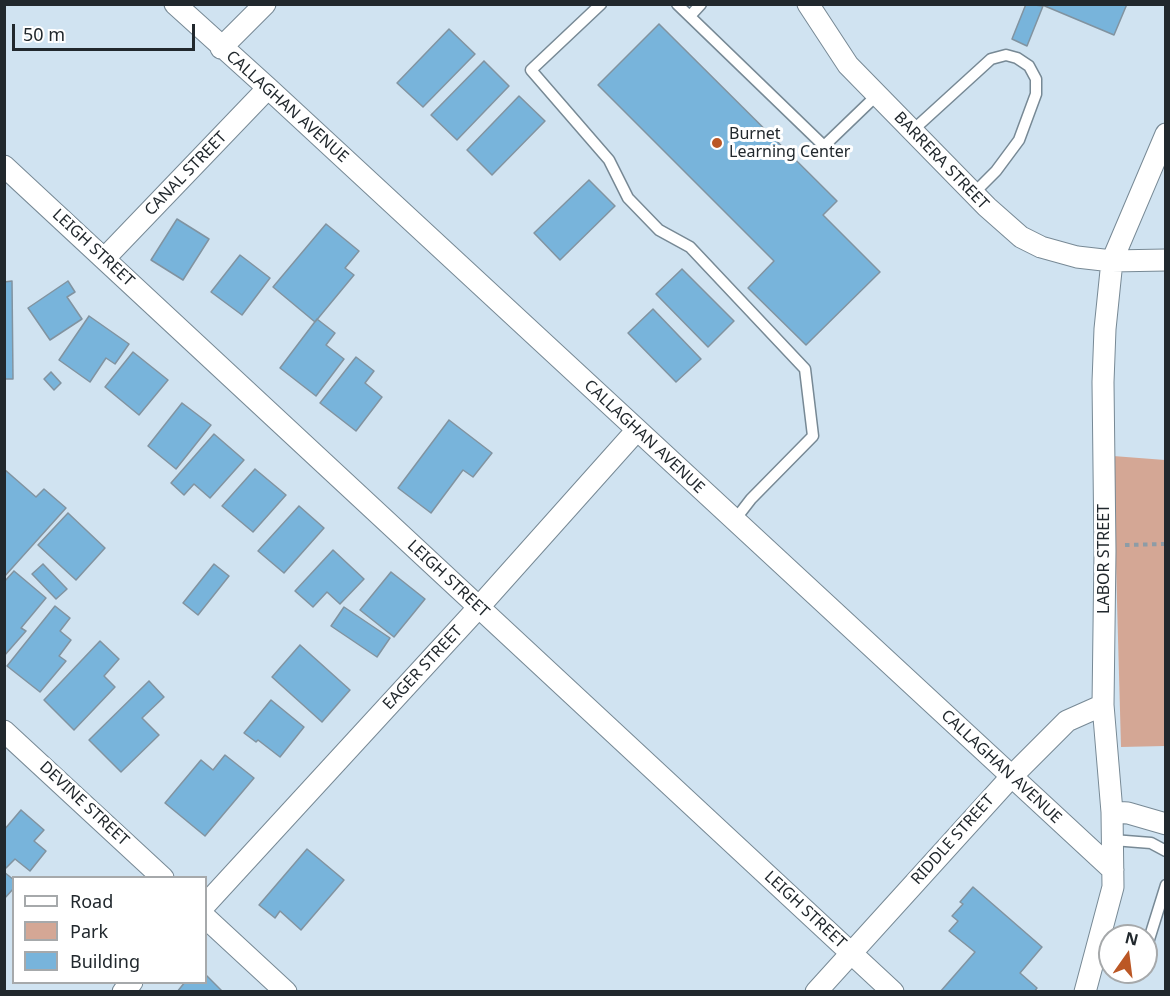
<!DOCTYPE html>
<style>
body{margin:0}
#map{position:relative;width:1170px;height:996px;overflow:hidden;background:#d0e3f1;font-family:"Noto Sans",sans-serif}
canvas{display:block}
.frame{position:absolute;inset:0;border:6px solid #21282d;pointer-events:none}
.legend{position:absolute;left:12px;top:876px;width:195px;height:108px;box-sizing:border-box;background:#fff;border:2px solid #a6a9ab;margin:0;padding:8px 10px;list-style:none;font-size:18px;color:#21282d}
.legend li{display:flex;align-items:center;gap:12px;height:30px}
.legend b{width:30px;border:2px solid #a6a9ab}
.north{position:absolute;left:1098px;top:924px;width:60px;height:60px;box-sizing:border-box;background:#fff;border:2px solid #a6a9ab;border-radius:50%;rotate:14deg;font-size:16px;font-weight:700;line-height:24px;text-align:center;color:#21282d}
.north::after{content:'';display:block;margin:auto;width:21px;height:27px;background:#bb5725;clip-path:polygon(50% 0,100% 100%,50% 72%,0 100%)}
.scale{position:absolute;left:12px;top:24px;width:183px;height:27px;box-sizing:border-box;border:3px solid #21282d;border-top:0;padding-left:8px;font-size:18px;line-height:21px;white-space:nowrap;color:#21282d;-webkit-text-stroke:4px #fff;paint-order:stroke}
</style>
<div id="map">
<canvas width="1170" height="996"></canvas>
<div class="frame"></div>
<ul class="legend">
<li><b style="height:8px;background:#fff"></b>Road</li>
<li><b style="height:16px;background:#d4a795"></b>Park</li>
<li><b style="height:16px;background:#78b4db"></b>Building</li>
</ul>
<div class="north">N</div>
<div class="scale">50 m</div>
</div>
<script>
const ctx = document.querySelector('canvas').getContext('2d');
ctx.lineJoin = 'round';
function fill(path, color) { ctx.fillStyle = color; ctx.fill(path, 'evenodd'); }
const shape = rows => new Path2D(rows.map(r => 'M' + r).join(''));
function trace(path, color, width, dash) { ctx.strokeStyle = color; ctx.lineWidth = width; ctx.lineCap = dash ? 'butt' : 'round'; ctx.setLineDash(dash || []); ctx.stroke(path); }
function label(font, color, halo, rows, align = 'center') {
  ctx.font = font + ' "Noto Sans",sans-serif'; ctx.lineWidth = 6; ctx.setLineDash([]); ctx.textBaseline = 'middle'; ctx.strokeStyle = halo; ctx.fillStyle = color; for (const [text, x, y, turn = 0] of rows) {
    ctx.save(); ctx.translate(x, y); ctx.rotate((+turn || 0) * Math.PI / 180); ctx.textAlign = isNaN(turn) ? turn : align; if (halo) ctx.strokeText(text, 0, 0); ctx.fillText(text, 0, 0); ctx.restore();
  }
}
fill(shape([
 [1113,456,1165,460,1165,746,1121,747]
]), '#d4a795');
const building = shape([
 [1026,4,1043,6,1027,46,1012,39,1026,4],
 [1040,4,1127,4,1114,35,1040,4],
 [659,24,837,201,823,215,880,272,806,345,748,288,774,261,598,85,659,24],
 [449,29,475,54,423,107,397,83,449,29],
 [484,61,509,86,457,140,431,115,484,61],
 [519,96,545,121,492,175,467,150,519,96],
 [589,180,615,206,560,260,534,233,589,180],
 [177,219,209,239,183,280,151,260,177,219],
 [326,224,359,251,345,268,354,275,315,322,273,287,326,224],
 [240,255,270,278,242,315,211,292,240,255],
 [682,269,734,321,708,347,656,294,682,269],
 [12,281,13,379,4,379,4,282,12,281],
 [68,281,75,292,67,297,82,319,50,340,28,308,68,281],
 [653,309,701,359,676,382,628,333,653,309],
 [89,316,129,344,115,364,106,358,90,382,59,360,89,316],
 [317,319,335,333,326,345,344,359,316,396,280,368,317,319],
 [133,352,168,380,139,415,105,387,133,352],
 [356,357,374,371,365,383,382,397,356,431,320,403,356,357],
 [51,372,61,383,54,390,44,379,51,372],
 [182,403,211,425,176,469,148,446,182,403],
 [449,420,492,453,473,477,463,470,431,513,398,488,449,420],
 [214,434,244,460,210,498,194,484,184,495,171,483,214,434],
 [4,469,36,497,44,489,66,508,4,577,4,469],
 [255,469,286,495,253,532,222,506,255,469],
 [299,506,324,528,284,573,258,551,299,506],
 [68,513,105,548,76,580,38,545,68,513],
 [333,550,364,579,340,604,327,592,313,607,295,591,333,550],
 [43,564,67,589,56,599,32,574,43,564],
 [214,564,229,576,198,615,183,603,214,564],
 [14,571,46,598,21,628,26,631,4,656,4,582,14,571],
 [391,572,425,599,394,637,360,610,391,572],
 [55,606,70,618,60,631,71,640,59,656,66,661,40,692,7,666,55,606],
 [344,607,390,638,377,657,331,626,344,607],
 [100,641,119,659,104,676,115,687,74,730,44,700,100,641],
 [300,645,350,690,322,722,272,677,300,645],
 [149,681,164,697,142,718,159,735,121,772,89,740,149,681],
 [271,700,304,727,280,757,258,740,256,742,244,733,271,700],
 [225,755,254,778,205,836,165,803,201,760,213,770,225,755],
 [21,810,44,830,34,841,46,851,30,871,15,859,4,870,4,830,21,810],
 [307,849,344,880,301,930,280,911,275,918,259,905,307,849],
 [4,872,14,880,14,888,4,899,4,872],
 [973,887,1042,947,1020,973,1037,988,1034,992,940,992,975,952,949,931,958,921,952,916,963,904,960,902,973,887],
 [206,975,223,992,177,992,185,982,206,982,206,975]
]);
fill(building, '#78b4db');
trace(building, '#8193a0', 1.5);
const service = shape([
 [601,4,531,70,609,160,628,198,659,230,690,247,805,369,813,436,751,499,734,521],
 [677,4,824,146,877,95],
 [690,16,701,4],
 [912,131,991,59,1006,55,1017,58,1029,66,1036,79,1036,94,1019,140,996,171,973,194],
 [1113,840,1151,843,1166,851],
 [1146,949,1166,885]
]);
const minor = shape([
 [175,4,268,88,1113,870],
 [808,4,848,65,987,207,1021,237,1041,247,1077,257,1112,261,1166,260],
 [221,48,265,4],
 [4,166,893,992],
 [104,259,268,88],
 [4,731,163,878],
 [1112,812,1128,813,1166,824],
 [206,904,478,608,637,430],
 [206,918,286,992],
 [123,992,132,982],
 [816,992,1011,777,1067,721,1103,705],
 [1085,992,1113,887,1112,812,1103,705,1105,551,1103,382,1105,329,1112,261,1166,134]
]);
trace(service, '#778995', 13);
trace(minor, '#778995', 23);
trace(shape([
 [1125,545,1166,544]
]), '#8d9ca6', 4, [4.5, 4.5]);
trace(service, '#fff', 10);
trace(minor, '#fff', 21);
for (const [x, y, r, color] of [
 [717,143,6,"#bb5725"]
]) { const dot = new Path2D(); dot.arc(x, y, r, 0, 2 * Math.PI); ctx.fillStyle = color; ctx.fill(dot); trace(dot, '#fff', 2); }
label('16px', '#21282d', '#fff', [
 ["CALLAGHAN AVENUE",287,107,42],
 ["BARRERA STREET",941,161,46],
 ["CANAL STREET",186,174,-46],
 ["LEIGH STREET",93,248,43],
 ["CALLAGHAN AVENUE",644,437,43],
 ["LABOR STREET",1104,559,-90],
 ["LEIGH STREET",448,579,43],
 ["EAGER STREET",423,668,-47],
 ["CALLAGHAN AVENUE",1001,767,43],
 ["DEVINE STREET",84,804,43],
 ["RIDDLE STREET",953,840,-48],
 ["LEIGH STREET",805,910,43]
]);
label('16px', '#21282d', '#fff', [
 ["Burnet",729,134],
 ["Learning Center",729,152]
], 'left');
</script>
